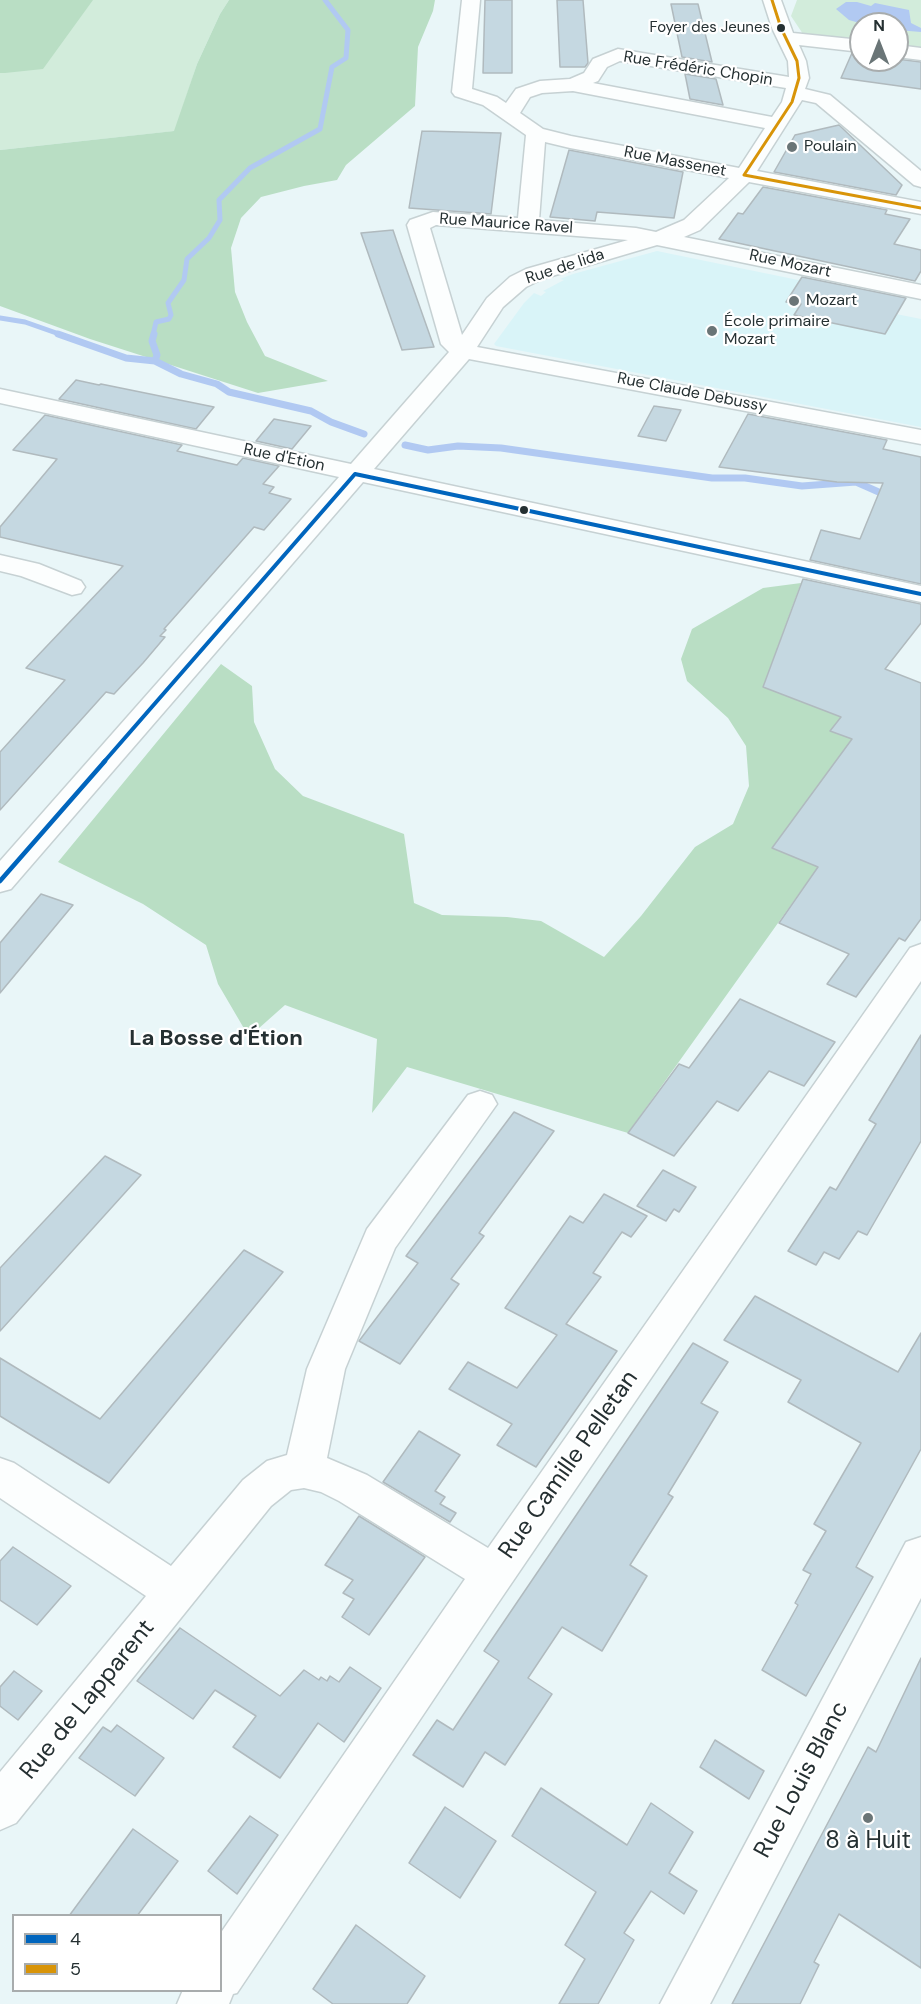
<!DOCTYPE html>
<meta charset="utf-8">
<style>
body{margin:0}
#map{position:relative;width:921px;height:2004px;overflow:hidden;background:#e9f6f8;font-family:"DM Sans",sans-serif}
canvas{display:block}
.legend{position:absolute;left:12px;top:1914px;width:210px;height:78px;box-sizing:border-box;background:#fff;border:2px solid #a8acad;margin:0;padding:8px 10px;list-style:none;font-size:18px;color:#253032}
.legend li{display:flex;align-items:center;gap:12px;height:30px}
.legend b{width:30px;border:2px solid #a8acad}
.north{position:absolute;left:849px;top:12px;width:60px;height:60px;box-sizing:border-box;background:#fff;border:2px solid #a8acad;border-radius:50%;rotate:0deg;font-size:16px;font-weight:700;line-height:24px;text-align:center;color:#253032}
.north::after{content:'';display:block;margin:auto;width:21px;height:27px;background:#6a7577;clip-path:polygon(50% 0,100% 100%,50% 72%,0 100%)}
</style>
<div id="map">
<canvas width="921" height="2004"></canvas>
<ul class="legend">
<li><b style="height:8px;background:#0065bd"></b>4</li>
<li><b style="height:8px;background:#d89408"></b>5</li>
</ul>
<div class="north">N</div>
</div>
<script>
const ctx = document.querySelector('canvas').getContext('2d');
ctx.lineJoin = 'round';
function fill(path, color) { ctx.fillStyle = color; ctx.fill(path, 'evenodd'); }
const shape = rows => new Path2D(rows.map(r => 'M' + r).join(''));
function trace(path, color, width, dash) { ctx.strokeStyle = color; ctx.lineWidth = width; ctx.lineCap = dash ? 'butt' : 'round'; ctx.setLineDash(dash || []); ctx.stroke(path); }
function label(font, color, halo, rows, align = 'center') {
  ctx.font = font + ' "DM Sans",sans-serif'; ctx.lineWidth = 4.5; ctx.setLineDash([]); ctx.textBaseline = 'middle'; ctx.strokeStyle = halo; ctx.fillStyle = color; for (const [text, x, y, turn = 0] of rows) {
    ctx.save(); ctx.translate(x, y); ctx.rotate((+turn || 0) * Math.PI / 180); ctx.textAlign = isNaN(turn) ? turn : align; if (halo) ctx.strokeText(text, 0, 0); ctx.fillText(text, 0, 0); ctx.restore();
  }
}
fill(shape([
 [657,251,803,281,796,294,921,319,921,427,496,346,494,344,524,303,534,293,541,296,546,292,543,291,564,280,560,279,573,274]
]), '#d9f4f8');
fill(shape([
 [0,0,229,0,220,14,197,64,175,131,0,150],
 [797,0,921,0,921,51,897,47,897,24,861,24,861,43,803,34,791,16]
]), '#d2ecdb');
fill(shape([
 [0,0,93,0,43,69,5,73,0,73],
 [229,0,435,0,433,11,418,47,415,106,346,165,337,180,304,186,261,197,241,218,231,248,235,292,247,322,265,356,328,381,258,393,90,339,0,306,0,150,174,131,197,64,220,14],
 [801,583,763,687,841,717,830,731,852,739,773,847,818,867,628,1133,407,1067,372,1113,377,1039,285,1005,249,1037,218,984,206,945,143,904,58,862,221,664,252,686,254,722,275,769,303,796,404,834,414,903,442,915,507,917,541,921,604,957,641,916,695,847,733,824,749,786,746,746,728,718,687,681,681,659,692,629,763,588]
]), '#b9dec4');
fill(shape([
 [846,2,857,2,871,6,875,3,909,10,911,23,921,28,921,32,897,30,897,24,863,24,849,20,836,9]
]), '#b1c9f2');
trace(shape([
 [0,318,25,322,62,335],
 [153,335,156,322,169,319,171,315,168,303,184,280,187,259,209,238,220,220,219,200,250,168,320,129,332,67,346,58,348,30,325,0]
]), '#b1c9f2', 5);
trace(shape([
 [58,334,126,358,155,361,181,374,217,384,229,392,311,411,331,422,364,434],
 [154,334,152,341,157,355,155,361],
 [405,445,428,450,458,446,501,448,712,478,745,478,802,486,856,482,890,497]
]), '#b1c9f2', 7);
const building = shape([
 [485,0,512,0,512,73,483,73,485,0],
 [557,0,583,0,588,63,585,67,560,67,557,0],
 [671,4,698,4,712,62,682,57,671,4],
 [852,53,861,54,861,60,897,59,921,62,921,89,841,78,852,53],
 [685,74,716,79,723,105,690,99,685,74],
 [839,125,902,185,896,195,774,172,795,135,839,125],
 [422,131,501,133,491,214,409,208,422,131],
 [569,150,683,172,674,218,597,212,595,221,550,217,569,150],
 [763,187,887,210,885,214,910,219,894,244,921,250,921,271,915,281,719,239,738,213,743,214,763,187],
 [393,230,400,251,434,347,402,350,361,233,393,230],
 [802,277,906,298,885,334,794,315,801,304,786,302,802,277],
 [76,380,99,385,101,384,214,407,196,429,59,399,76,380],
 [654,406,681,410,666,441,638,436,654,406],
 [748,414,887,440,883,449,921,457,921,584,810,560,821,530,860,539,883,483,837,482,719,467,748,414],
 [45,415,182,445,177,451,237,465,243,458,279,466,263,484,274,487,269,493,291,499,264,530,254,527,164,629,166,630,160,636,165,637,143,663,114,694,106,692,0,810,0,752,65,680,26,668,123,566,0,537,0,527,57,459,13,450,45,415],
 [274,419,311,426,292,449,256,441,274,419],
 [803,579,921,604,921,623,885,669,921,683,921,919,905,941,899,938,856,997,827,984,849,954,779,923,818,867,772,848,852,739,830,731,841,717,763,687,803,579],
 [41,894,73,905,0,993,0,943,41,894],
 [740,999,835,1042,804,1086,769,1071,738,1111,717,1101,674,1156,628,1133,679,1064,689,1068,740,999],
 [921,1035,921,1141,867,1235,858,1231,839,1259,824,1252,816,1265,788,1251,830,1187,836,1190,876,1124,869,1120,921,1035],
 [514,1112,554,1131,479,1233,484,1236,451,1279,459,1284,400,1364,359,1341,418,1263,406,1256,514,1112],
 [105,1156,141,1175,0,1331,0,1268,105,1156],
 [663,1170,696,1187,679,1212,674,1209,666,1221,637,1206,663,1170],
 [604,1194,647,1216,631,1237,622,1232,593,1273,601,1277,566,1324,617,1351,536,1467,497,1445,512,1424,449,1389,468,1362,517,1388,557,1335,505,1308,570,1216,583,1223,604,1194],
 [244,1250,283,1272,109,1483,0,1416,0,1358,100,1419,244,1250],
 [755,1296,898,1372,921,1333,921,1449,856,1567,873,1577,806,1696,762,1670,798,1605,795,1603,811,1574,803,1570,826,1531,814,1524,861,1443,788,1402,801,1380,724,1340,755,1296],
 [693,1343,728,1362,701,1403,718,1412,668,1494,673,1497,630,1565,647,1576,602,1651,562,1627,528,1678,552,1694,505,1765,485,1752,463,1787,413,1755,437,1720,453,1730,499,1661,484,1651,693,1343],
 [419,1431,460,1455,435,1491,445,1497,440,1504,456,1513,450,1522,383,1482,419,1431],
 [359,1516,425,1557,369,1635,342,1617,354,1599,343,1593,353,1580,325,1565,359,1516],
 [13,1547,71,1586,37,1625,0,1600,0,1561,13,1547],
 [180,1628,280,1696,304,1670,319,1680,321,1677,327,1681,330,1676,339,1682,350,1667,381,1688,344,1742,318,1723,280,1778,233,1747,256,1716,215,1690,193,1719,137,1681,180,1628],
 [921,1658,921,1968,839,1914,814,1962,819,1965,800,2004,732,2004,868,1747,876,1752,921,1658],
 [14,1671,42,1691,18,1720,0,1706,0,1687,14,1671],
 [117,1725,164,1758,135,1796,79,1758,103,1727,111,1732,117,1725],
 [715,1740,764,1771,749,1799,700,1767,715,1740],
 [541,1788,627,1845,651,1803,693,1832,669,1873,697,1891,684,1914,651,1891,624,1933,634,1940,598,2004,559,2004,585,1959,565,1945,596,1892,512,1836,541,1788],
 [445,1807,496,1841,460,1898,409,1863,445,1807],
 [250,1816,278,1835,237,1894,208,1871,250,1816],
 [133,1829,178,1861,137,1916,69,1916,133,1829],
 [356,1925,425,1976,407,2004,333,2004,313,1989,356,1925]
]);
fill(building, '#c5d8e1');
trace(building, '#b0babe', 1.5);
const street = shape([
 [462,0,480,0,472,89,497,97,506,103,516,89,540,81,570,79,584,73,593,59,618,49,789,77,788,61,772,28,763,0,781,0,793,33,861,40,861,52,799,45,806,61,809,78,805,89,830,95,921,171,921,187,914,185,816,103,802,100,757,171,921,202,921,214,749,182,700,230,684,237,921,285,921,299,657,245,542,279,526,287,503,307,477,347,921,430,921,444,469,359,374,469,921,586,921,602,363,482,11,889,0,892,0,861,339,477,0,403,0,389,351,464,449,352,441,344,407,225,410,220,433,212,518,218,526,135,483,105,455,96,452,92,462,0],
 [620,61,786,88,782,102,772,117,593,83,598,81,607,67,620,61],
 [573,91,765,128,739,168,571,136,543,129,520,113,530,97,542,93,573,91],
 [545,142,570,148,729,178,684,220,656,232,636,228,539,220,545,142],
 [436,225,628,240,526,269,510,277,487,298,462,335,430,228,436,225],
 [897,45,921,48,921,60,897,57,897,45],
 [0,555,39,564,81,581,85,587,81,593,72,595,21,576,0,571,0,555],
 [921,944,921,981,496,1606,237,1993,233,1994,229,2004,177,2004,183,1990,220,1990,220,1934,465,1579,339,1501,321,1492,304,1488,291,1490,271,1506,16,1823,0,1830,0,1772,146,1596,0,1498,0,1458,14,1463,171,1566,243,1480,267,1461,287,1455,307,1369,367,1229,468,1095,480,1091,492,1095,497,1104,395,1248,345,1369,327,1458,367,1475,488,1548,910,948,921,944],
 [921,1537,921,1598,710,2004,660,2004,906,1542,921,1537]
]);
trace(street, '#c6d1d3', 3);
fill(street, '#fcfefe');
trace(shape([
 [355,474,921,594],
 [103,763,355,474]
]), '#0065bd', 4);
trace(shape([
 [0,881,105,761]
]), '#0065bd', 4.5);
trace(shape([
 [744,175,792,102,799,78,797,61,781,28,772,0],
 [744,175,921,208]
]), '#d89408', 3);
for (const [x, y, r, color] of [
 [781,28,5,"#253032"],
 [792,147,6,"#6a7577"],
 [794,301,6,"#6a7577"],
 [712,331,6,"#6a7577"],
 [524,510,5,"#253032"],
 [868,1818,6,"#6a7577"]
]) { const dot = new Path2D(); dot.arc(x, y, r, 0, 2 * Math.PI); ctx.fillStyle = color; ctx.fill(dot); trace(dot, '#fff', 2); }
label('15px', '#253032', '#fff', [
 ["Foyer des Jeunes",770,28]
], 'right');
label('16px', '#253032', '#fff', [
 ["Rue Frédéric Chopin",698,69,9],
 ["Rue Massenet",675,162,11],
 ["Rue Maurice Ravel",506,224,4],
 ["Rue Mozart",790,264,12],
 ["Rue de Iida",565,267,-18],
 ["Rue Claude Debussy",692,393,11],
 ["Rue d'Etion",284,458,12]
]);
label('16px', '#253032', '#fff', [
 ["Poulain",804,147],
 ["Mozart",806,301],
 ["École primaire",724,322],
 ["Mozart",724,340]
], 'left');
label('bold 22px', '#253032', '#fff', [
 ["La Bosse d'Étion",216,1039]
]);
label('24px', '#253032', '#fff', [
 ["Rue Camille Pelletan",569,1465,-55],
 ["Rue de Lapparent",88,1700,-51],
 ["Rue Louis Blanc",802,1780,-62]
]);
label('24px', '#253032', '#fff', [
 ["8 à Huit",868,1842]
]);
</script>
